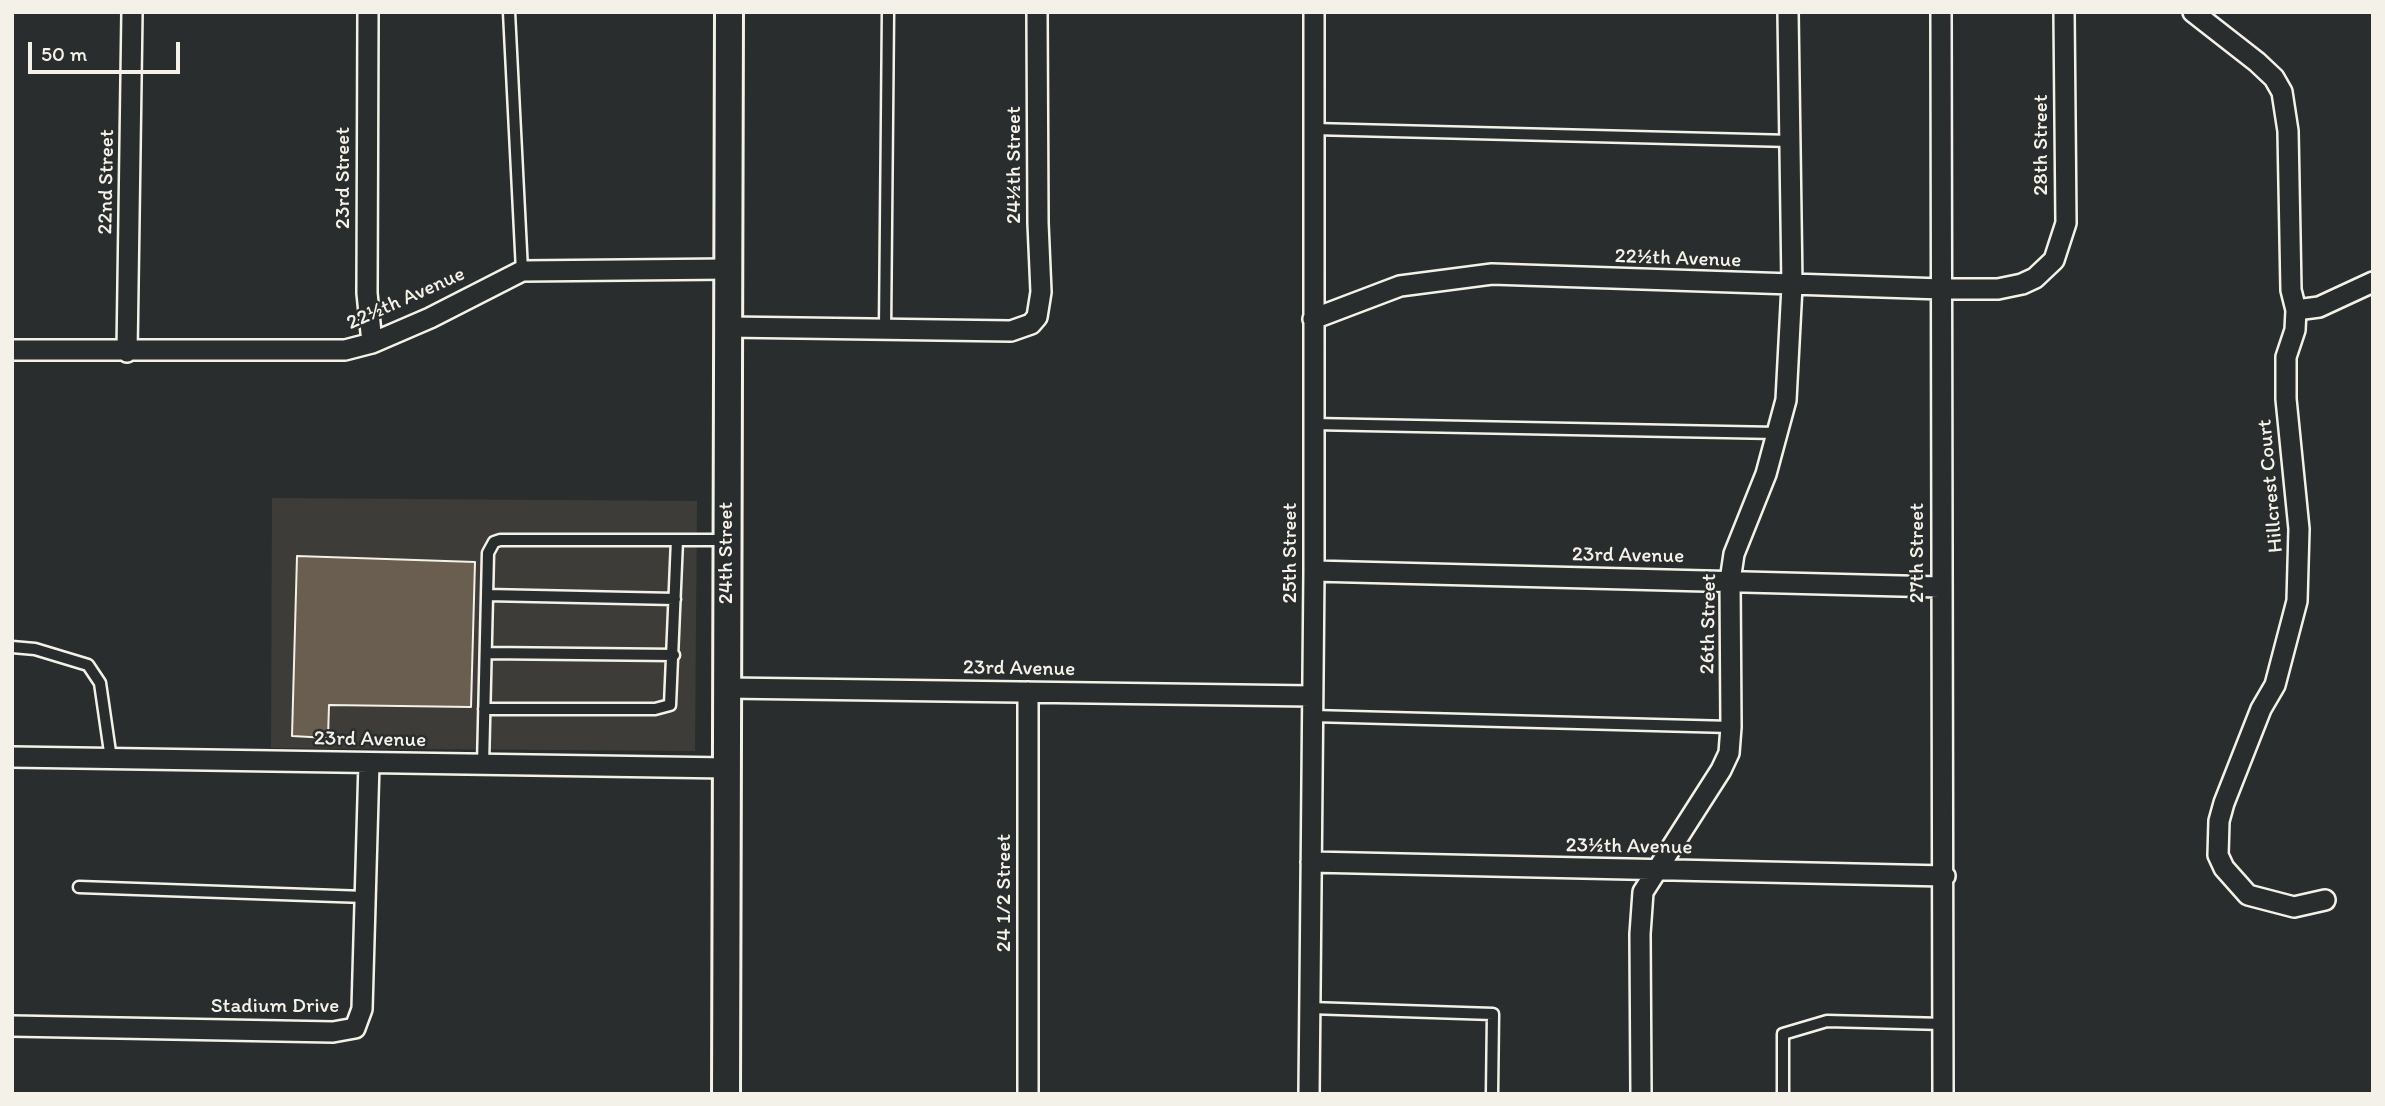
<!DOCTYPE html>
<meta charset="utf-8">
<style>
body{margin:0}
#map{position:relative;width:2385px;height:1106px;overflow:hidden;background:#2a2d2e;font-family:Itim,sans-serif}
canvas{display:block}
.frame{position:absolute;inset:0;border:14px solid #f4f1e8;pointer-events:none}
.scale{position:absolute;left:28px;top:42px;width:152px;height:32px;box-sizing:border-box;border:4px solid #f4f1e8;border-top:0;padding-left:9px;font-size:21px;line-height:24px;white-space:nowrap;color:#f4f1e8;-webkit-text-stroke:5px #2a2d2e;paint-order:stroke}
</style>
<div id="map">
<canvas width="2385" height="1106"></canvas>
<div class="frame"></div>
<div class="scale">50 m</div>
</div>
<script>
const ctx = document.querySelector('canvas').getContext('2d');
ctx.lineJoin = 'round';
function fill(path, color) { ctx.fillStyle = color; ctx.fill(path, 'evenodd'); }
const shape = rows => new Path2D(rows.map(r => 'M' + r).join(''));
function trace(path, color, width, dash) { ctx.strokeStyle = color; ctx.lineWidth = width; ctx.lineCap = dash ? 'butt' : 'round'; ctx.setLineDash(dash || []); ctx.stroke(path); }
function label(font, color, halo, rows, align = 'center') {
  ctx.font = font + ' Itim,sans-serif'; ctx.lineWidth = 5; ctx.setLineDash([]); ctx.textBaseline = 'middle'; ctx.strokeStyle = halo; ctx.fillStyle = color; for (const [text, x, y, turn = 0] of rows) {
    ctx.save(); ctx.translate(x, y); ctx.rotate((+turn || 0) * Math.PI / 180); ctx.textAlign = isNaN(turn) ? turn : align; if (halo) ctx.strokeText(text, 0, 0); ctx.fillText(text, 0, 0); ctx.restore();
  }
}
fill(shape([
 [272,498,697,501,695,751,271,748]
]), '#3d3c38');
const building = shape([
 [297,556,475,562,471,707,329,705,328,738,292,736,297,556]
]);
fill(building, '#695e50');
trace(building, '#f4f1e8', 2);
const lane = shape([
 [509,12,522,271],
 [1313,129,1791,141],
 [885,329,888,12],
 [1313,424,1777,433],
 [487,595,675,599],
 [12,647,35,649,88,665,100,683,111,759],
 [486,653,674,655],
 [484,709,655,709,670,705,677,540],
 [1312,716,1731,727],
 [483,765,488,553,494,542,500,540,727,540],
 [79,887,365,897],
 [1310,1008,1493,1014,1492,1094],
 [1783,1094,1783,1034,1827,1021,1944,1024]
]);
const street = shape([
 [368,12,367,293,372,343],
 [1941,12,1943,1094],
 [2193,12,2257,62,2274,78,2282,92,2288,131,2291,290,2296,310,2295,330,2286,357,2286,399,2299,529,2297,601,2275,685,2261,709,2224,803,2219,821,2218,855,2224,868,2248,895,2294,907,2325,900],
 [2296,310,2319,307,2373,282],
 [1313,319,1400,286,1492,274,1942,289,1998,289,2022,284,2035,278,2054,260,2066,223,2064,12],
 [728,327,1011,331,1031,324,1037,317,1041,292,1038,223,1037,12],
 [12,350,345,350,372,343,430,318,522,271,729,269],
 [127,352,132,12],
 [1314,571,1940,587],
 [727,688,1311,696],
 [1028,692,1028,1094],
 [12,757,727,768],
 [1311,862,1945,876],
 [12,1026,333,1032,355,1028,362,1009,369,763],
 [1309,1094,1314,571,1314,12],
 [1641,1094,1640,934,1643,892,1721,770,1729,753,1731,727,1730,581,1734,554,1766,474,1786,400,1792,286,1788,12]
]);
const secondary = shape([
 [726,1094,729,12]
]);
trace(lane, '#f4f1e8', 15);
trace(street, '#f4f1e8', 24);
trace(secondary, '#f4f1e8', 32);
trace(lane, '#2a2d2e', 10);
trace(street, '#2a2d2e', 19);
trace(secondary, '#2a2d2e', 26);
label('21px', '#f4f1e8', '#2a2d2e', [
 ["28th Street",2042,145,-90],
 ["24½th Street",1015,165,-90],
 ["23rd Street",344,178,-90],
 ["22nd Street",107,182,-89],
 ["22½th Avenue",1678,259,2],
 ["22½th Avenue",406,299,-24],
 ["Hillcrest Court",2271,486,-95],
 ["24th Street",727,553,-90],
 ["25th Street",1291,553,-90],
 ["27th Street",1918,553,-90],
 ["23rd Avenue",1628,556,1],
 ["26th Street",1709,624,-89],
 ["23rd Avenue",1019,669,1],
 ["23rd Avenue",370,740,1],
 ["23½th Avenue",1629,847,1],
 ["24 1/2 Street",1005,893,-90],
 ["Stadium Drive",275,1007]
]);
</script>
